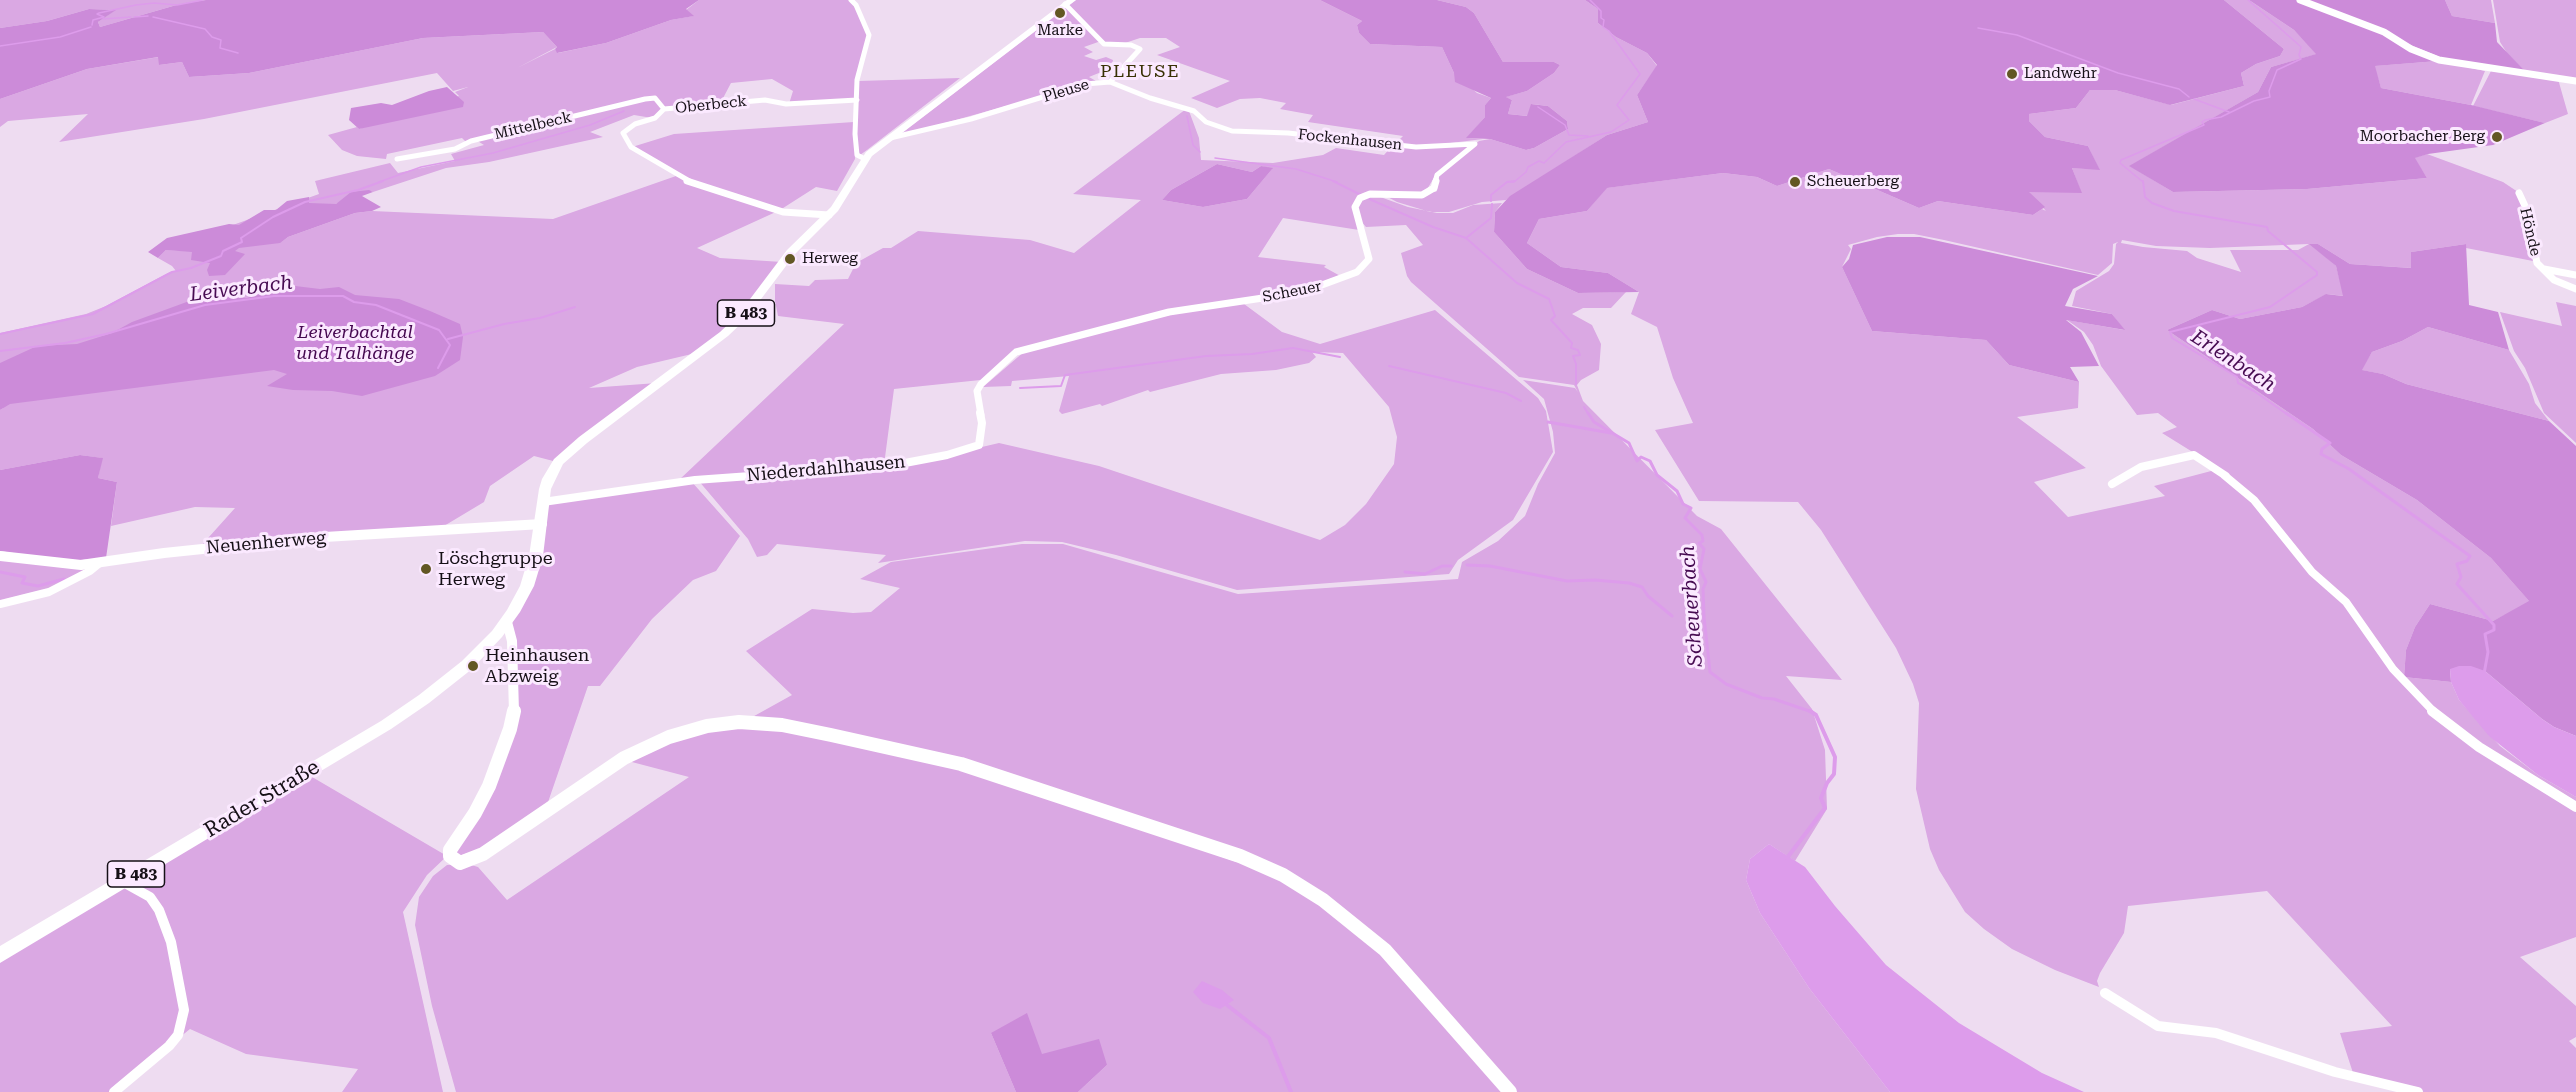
<!DOCTYPE html>
<meta charset="utf-8">
<style>
body{margin:0}
canvas{display:block;background:#eedcf1}
</style>
<canvas width="2576" height="1092"></canvas>
<script>
const ctx = document.querySelector('canvas').getContext('2d');
ctx.lineJoin = 'round';
function fill(path, color) { ctx.fillStyle = color; ctx.fill(path, 'evenodd'); }
const shape = rows => new Path2D(rows.map(r => 'M' + r).join(''));
function trace(path, color, width, dash) { ctx.strokeStyle = color; ctx.lineWidth = width; ctx.lineCap = dash ? 'butt' : 'round'; ctx.setLineDash(dash || []); ctx.stroke(path); }
function label(font, color, halo, rows, align = 'center') {
  ctx.font = font + ' "Roboto Serif",serif'; ctx.lineWidth = 6; ctx.setLineDash([]); ctx.textBaseline = 'middle'; ctx.strokeStyle = halo; ctx.fillStyle = color; for (const [text, x, y, turn = 0] of rows) {
    ctx.save(); ctx.translate(x, y); ctx.rotate((+turn || 0) * Math.PI / 180); ctx.textAlign = isNaN(turn) ? turn : align; if (halo) ctx.strokeText(text, 0, 0); ctx.fillText(text, 0, 0); ctx.restore();
  }
}
fill(shape([
 [0,0,206,0,180,4,100,27,98,22,115,10,89,9,47,21,0,28],
 [699,0,850,0,854,2,867,34,854,99,789,104,793,91,772,79,731,83,721,102,663,110,652,118,634,115,590,132,603,137,489,162,446,168,373,192,370,191,336,204,328,204,280,243,288,237,355,213,372,211,553,219,676,176,778,211,697,248,720,258,782,262,740,317,696,353,637,367,589,388,657,383,557,462,534,456,490,486,484,502,439,529,200,547,235,508,195,507,111,526,117,482,98,478,102,458,80,455,0,470,0,410,3,408,0,408,0,333,86,314,106,306,168,273,176,271,172,266,158,258,166,250,190,251,219,230,319,194,315,181,390,163,398,173,455,161,451,154,484,145,476,140,466,142,462,138,387,154,386,159,357,156,342,150,328,135,357,127,359,129,459,96,455,92,468,87,453,91,437,73,204,119,59,142,88,114,8,121,0,127,0,99,87,69,159,57,159,65,182,62,189,77,249,73,423,38,543,32,557,47,517,68,555,49,558,53,606,43,671,20,693,16,686,10],
 [1076,0,1320,0,1362,21,1357,25,1359,33,1370,44,1442,47,1454,73,1477,93,1491,98,1485,105,1485,117,1467,138,1483,139,1418,147,1394,145,1403,136,1308,122,1313,115,1280,109,1286,103,1260,98,1240,99,1217,108,1191,98,1230,81,1157,55,1180,47,1166,38,1140,38,1125,43,1110,43,1101,41,1084,47,1093,52,1084,56,1096,60,1106,57,1113,60,1111,68,1089,77,1096,81,898,136],
 [1437,0,1585,0,1598,9,1598,23,1616,37,1647,53,1657,66,1637,95,1648,122,1607,135,1506,200,1482,202,1449,212,1430,212,1397,202,1382,194,1383,192,1372,194,1408,207,1437,213,1453,213,1473,205,1502,203,1495,212,1494,232,1527,269,1578,293,1626,292,1611,308,1583,308,1572,314,1592,325,1601,344,1599,370,1581,380,1577,385,1583,401,1697,516,1721,529,1842,680,1786,676,1812,709,1825,750,1827,809,1795,861,1769,844,1750,859,1746,880,1760,913,1809,988,1890,1092,1513,1092,1401,964,1367,931,1324,898,1285,875,1242,855,962,762,833,733,747,720,792,695,746,651,812,609,853,613,871,612,900,588,860,579,891,562,1022,544,1063,544,1238,594,1458,579,1462,562,1498,541,1525,516,1538,484,1555,453,1553,432,1544,399,1523,380,1575,388,1578,392,1574,385,1519,377,1411,282,1407,276,1401,253,1423,245,1406,225,1366,227,1360,220,1357,208,1362,199,1370,193,1358,196,1353,208,1359,230,1283,218,1258,257,1326,265,1324,267,1344,278,1302,292,1168,312,1109,326,1067,341,1023,350,990,379,894,389,884,465,679,480,844,324,778,316,775,301,775,284,809,286,815,280,848,279,856,263,883,248,891,248,918,231,1030,240,1074,253,1141,200,1073,194,1186,109,1189,111,1199,138,1201,160,1273,163,1323,155,1336,148,1384,155,1392,146,1419,147,1475,142,1435,176,1426,191,1435,192,1437,191,1439,176,1479,141,1490,139,1526,150,1534,148,1568,129,1567,121,1548,106,1532,104,1528,116,1508,114,1512,100,1505,97,1527,91,1554,73,1560,65,1554,62,1503,62,1474,13,1466,7],
 [1217,164,1252,172,1261,166,1272,169,1247,199,1203,207,1162,200,1171,190],
 [2224,0,2249,0,2294,30,2317,54,2271,67,2258,92,2130,166,2173,192,2307,189,2427,178,2414,158,2427,154,2503,182,2518,192,2523,203,2533,261,2466,248,2466,244,2411,252,2412,268,2350,264,2318,244,2311,244,2336,266,2344,296,2327,294,2302,307,2240,319,2212,310,2167,330,2313,429,2341,455,2417,500,2491,558,2530,602,2493,621,2430,604,2415,627,2406,650,2404,677,2451,682,2459,700,2500,746,2538,775,2576,797,2576,937,2520,957,2576,1006,2576,1037,2569,1041,2576,1048,2576,1092,2423,1092,2354,1076,2340,1033,2392,1026,2267,891,2128,906,2124,933,2100,973,2097,981,2099,987,2055,970,2012,949,1984,929,1965,912,1939,870,1930,849,1916,789,1919,703,1913,684,1896,648,1821,530,1798,502,1699,501,1655,430,1693,423,1673,378,1657,327,1631,314,1639,292,1608,273,1561,267,1527,243,1539,219,1587,211,1606,188,1723,173,1757,177,1777,186,1829,169,1919,208,1938,201,2033,215,2042,209,2046,211,2028,192,2081,192,2072,168,2099,169,2088,146,2045,137,2029,121,2029,114,2076,108,2090,90,2115,90,2171,105,2244,86,2241,73,2256,64,2280,56,2284,49],
 [1898,234,1914,234,1944,240,2098,275,2112,263,2113,244,2118,242,2116,244,2114,264,2109,271,2076,291,2072,306,2112,314,2124,330,2067,320,2084,332,2093,345,2101,366,2137,415,2158,413,2177,427,2162,433,2220,469,2258,502,2315,572,2349,603,2403,677,2395,676,2344,602,2309,572,2255,502,2215,470,2154,486,2165,496,2068,517,2034,482,2086,468,2017,417,2078,408,2079,382,2009,365,1986,340,1872,331,1842,267,1851,249,1848,245,1877,237],
 [2122,240,2156,246,2210,248,2309,244,2298,250,2230,250,2241,272,2197,258,2187,251,2143,247,2121,243],
 [2445,0,2491,0,2495,23,2452,16],
 [2493,0,2576,0,2576,80,2527,73,2507,53,2500,42],
 [2438,61,2485,71,2471,105,2381,88,2374,66],
 [2491,71,2558,79,2568,114,2545,123,2473,106],
 [960,78,867,150,860,155,856,144,858,81],
 [854,122,855,159,837,191,816,187,780,210,693,183,632,147,674,134],
 [1240,301,1282,332,1320,344,1435,310,1538,398,1546,411,1553,452,1513,520,1458,560,1449,574,1237,590,1116,555,1062,542,1025,541,878,563,886,555,777,544,767,555,757,557,748,539,698,480,922,461,999,443,1099,466,1320,540,1345,525,1366,504,1394,464,1397,437,1389,407,1343,353,1312,352,1316,357,1309,363,1276,370,1221,374,1150,392,1148,390,1102,406,1100,404,1062,414,1059,411,1069,376,1012,381,1011,386,983,387,1025,351,1111,327],
 [2556,302,2576,306,2576,443,2544,413,2525,368,2514,351,2500,312,2562,326],
 [2428,327,2509,350,2529,384,2535,403,2549,421,2406,384,2383,374,2361,370,2372,352,2402,341],
 [691,481,740,536,716,571,693,580,652,619,600,686,588,686,546,808,497,843,456,857,458,840,511,729,509,620,515,611,545,502],
 [0,558,91,566,66,583,0,604],
 [756,724,960,765,1282,878,1364,933,1507,1092,1078,1092,1107,1065,1042,1054,991,1033,1016,1092,456,1092,432,1006,415,925,419,897,433,876,447,865,468,864,478,867,507,900,689,777,628,761,673,738],
 [307,774,447,856,427,875,403,912,443,1092,342,1092,358,1069,246,1054,190,1029,112,1092,0,1092,0,956]
]), '#daa8e3');
fill(shape([
 [206,0,699,0,686,9,694,16,671,20,606,43,557,53,555,49,557,47,543,32,423,38,249,73,189,77,182,62,159,65,158,57,87,69,0,99,0,28,47,21,89,9,116,10,98,22,100,27,180,4],
 [1320,0,1437,0,1466,7,1474,13,1503,62,1554,62,1560,65,1554,73,1527,91,1506,97,1512,100,1508,114,1527,116,1531,104,1548,106,1567,121,1568,129,1534,148,1526,150,1490,139,1466,138,1485,117,1485,105,1491,98,1455,82,1454,73,1442,47,1370,44,1359,33,1357,25,1362,21],
 [1585,0,2224,0,2284,49,2280,56,2256,64,2241,73,2244,86,2170,105,2115,90,2090,90,2076,108,2029,114,2029,121,2045,137,2088,146,2100,170,2072,168,2082,193,2029,192,2045,207,2033,215,1938,201,1919,208,1829,169,1777,186,1757,177,1723,173,1607,188,1587,211,1539,219,1527,243,1561,267,1608,273,1639,292,1578,293,1527,269,1494,232,1495,212,1510,196,1607,135,1648,122,1637,95,1657,65,1647,53,1616,37,1598,23,1598,9],
 [2249,0,2297,0,2374,29,2438,61,2375,66,2381,88,2471,105,2545,123,2493,145,2428,154,2415,158,2427,178,2307,189,2173,192,2129,166,2258,92,2271,67,2316,54,2294,30],
 [2302,0,2445,0,2452,16,2495,23,2497,42,2527,73,2452,62],
 [447,87,464,102,463,107,359,129,349,120,351,108,381,103,392,105,429,91],
 [1217,164,1252,172,1261,166,1273,168,1247,199,1203,207,1162,200,1171,190],
 [369,190,373,192,362,196,381,207,372,211,355,213,288,237,280,243,239,248,235,251,245,254,225,275,209,276,207,270,210,263,191,260,192,252,166,250,158,258,148,252,167,238,229,224,239,225,264,210,276,210,287,201,309,197,309,203,336,204,351,192],
 [1887,237,1920,237,2098,276,2073,289,2065,306,2112,314,2125,330,2066,320,2081,332,2099,366,2070,367,2079,382,2009,365,1986,340,1872,331,1842,267,1849,259,1853,245],
 [2309,244,2318,244,2350,264,2411,268,2411,252,2466,244,2469,305,2498,312,2509,350,2428,327,2402,341,2372,352,2362,370,2383,374,2406,384,2549,421,2576,446,2576,736,2554,727,2542,719,2485,671,2450,669,2451,682,2404,677,2406,650,2415,627,2430,604,2493,621,2529,601,2491,558,2417,500,2341,455,2313,429,2167,330,2212,310,2240,319,2302,307,2326,294,2343,296,2336,266],
 [287,285,320,289,339,287,355,295,399,299,430,311,460,324,463,337,460,360,435,376,362,396,332,391,293,390,267,386,287,374,274,370,10,404,0,410,0,363,37,346,77,344,112,333,132,322,203,296,247,298],
 [80,455,103,458,98,478,117,482,106,558,67,561,0,551,0,470],
 [1027,1013,1042,1054,1099,1039,1107,1065,1078,1092,1016,1092,991,1033]
]), '#cc8bd9');
fill(shape([
 [2459,666,2471,666,2485,671,2542,719,2554,727,2576,736,2576,797,2538,775,2489,736,2459,700,2451,682,2450,669],
 [1769,844,1805,867,1835,906,1886,965,1959,1023,2042,1073,2084,1092,1890,1092,1809,988,1760,913,1746,880,1750,859],
 [1202,981,1222,990,1234,1000,1220,1009,1203,1003,1193,992]
]), '#dd9ceb');
trace(shape([
 [2248,0,2300,46],
 [134,17,148,16],
 [153,17,205,29,212,37,221,40,220,48,238,53],
 [103,19,131,17],
 [92,25,93,20,104,17,97,14,99,13,136,5,154,3,177,5,203,0],
 [1978,28,2017,35,2118,73,2179,89,2189,97],
 [0,46,60,37,91,27],
 [2194,99,2229,112],
 [1538,107,1565,125,1569,135,1588,136],
 [1187,116,1193,145,1200,152],
 [1215,158,1296,169,1337,182],
 [379,182,421,167,493,153,590,125,624,111],
 [1507,182,1514,182,1526,172,1528,167,1539,161,1544,163,1566,142,1611,132,1629,120,1617,105,1640,74,1609,31,1603,27,1604,20,1601,18,1601,11,1590,0],
 [2143,182,2120,163,2121,160,2204,125,2202,122,2205,120,2221,117,2254,101,2270,97,2269,91,2277,70,2301,59,2299,55,2301,47]
]), '#dd9ceb', 1.5);
trace(shape([
 [1333,181,1361,195],
 [2143,181,2145,197,2152,203,2174,211,2267,227,2268,231,2317,272,2317,275,2270,307,2170,332,2172,338,2237,377,2238,383,2254,391,2288,415],
 [1367,198,1433,227,1466,238],
 [1491,201,1491,195,1497,190,1507,182,1515,181],
 [1492,204,1491,218,1466,238,1517,283,1549,299,1555,316,1551,320,1572,343,1571,348,1578,350,1580,355,1573,356,1576,364,1576,384],
 [0,334,93,314,172,272,191,268,221,256,223,251,242,242,241,238,273,217,305,202,358,190,383,181],
 [448,339,504,324,540,318,575,307],
 [0,351,65,343,106,334,205,305,274,296,343,296,354,302,376,305,439,330,450,345,438,368],
 [1389,366,1506,393,1521,401],
 [1020,388,1061,386,1065,375,1206,356,1252,354,1293,348,1340,357],
 [1584,407,1589,415]
]), '#dd9ceb', 2);
trace(shape([
 [1588,413,1594,422,1629,443,1637,461,1641,457,1650,461,1657,475,1677,491,1683,504,1691,508,1685,518,1702,535,1703,541,1699,543,1704,549,1700,569,1706,582,1703,589,1704,617,1710,672,1726,684,1762,698,1774,699,1812,712],
 [2286,413,2330,443,2322,449,2321,454,2349,469,2470,556,2467,561,2457,564,2461,577,2457,584,2494,625,2494,630,2485,634,2488,652,2484,674],
 [1548,422,1611,433],
 [1467,565,1490,566,1567,581,1595,580,1629,583,1642,587,1648,596,1672,616],
 [0,572,25,577,22,583,38,586,64,579],
 [1405,572,1425,574,1442,566,1451,566]
]), '#dd9ceb', 3);
trace(shape([
 [1787,858,1825,808,1821,798,1827,783,1834,774,1835,757,1816,715,1810,711],
 [1227,1005,1269,1038,1291,1092]
]), '#dd9ceb', 4);
trace(shape([
 [851,0,856,5,869,35,857,80,855,134,857,155,865,159],
 [1110,82,1150,98,1194,111,1206,122,1232,131,1288,133,1416,147,1475,144,1437,175,1435,182],
 [890,138,971,119,1085,84,1110,82,1140,49,1131,45,1104,44,1065,4],
 [397,159,455,149,471,141,645,99,655,98,664,109],
 [691,182,631,147,623,133,635,124,655,118,664,109,765,100,786,104,857,100]
]), '#fff', 5);
trace(shape([
 [687,181,783,212,829,215],
 [2519,193,2525,206,2537,263,2554,280,2576,289],
 [2544,269,2576,275],
 [981,415,977,391,981,384,1016,352,1169,312,1303,292,1357,272,1369,259,1355,207,1360,198,1370,194,1422,195,1434,188,1436,181]
]), '#fff', 7);
trace(shape([
 [2112,484,2141,467,2194,455,2226,476,2224,475,2254,500,2312,572,2346,602,2393,669,2434,712],
 [543,502,695,480,889,466,947,455,979,445,982,423,980,413],
 [0,604,49,592,90,571,101,562]
]), '#fff', 8);
trace(shape([
 [2432,711,2479,747,2576,807],
 [2105,993,2158,1026,2216,1033,2335,1072,2418,1092],
 [114,1092,169,1046,178,1035,184,1010,171,942,159,910,150,897,123,882]
]), '#fff', 10);
trace(shape([
 [2300,0,2384,32,2411,49,2439,60,2576,81]
]), '#fff', 7);
trace(shape([
 [0,556,81,565,164,553,308,538,542,524],
 [507,622,512,641,514,712]
]), '#fff', 10);
trace(shape([
 [514,711,510,729,489,786,475,813,450,850,450,856,460,863,483,854,624,758,669,737,707,726,739,722,782,725,831,735,961,764,1240,856,1283,875,1323,900,1385,950,1510,1092]
]), '#fff', 14);
fill(shape([
 [1067,0,1076,0,872,156,838,211,795,254,746,319,728,336,587,443,563,464,551,489,543,556,534,586,520,612,502,637,472,669,429,703,391,729,0,963,0,946,381,721,419,695,462,661,492,631,507,610,520,586,529,556,539,489,542,479,554,459,579,437,720,332,738,315,787,250,831,207,866,152,1067,0]
]), '#fff');
for (const [x, y, r, color] of [
 [1060,13,6,"#625724"],
 [2012,74,6,"#625724"],
 [2497,137,6,"#625724"],
 [1795,182,6,"#625724"],
 [790,259,6,"#625724"],
 [426,569,6,"#625724"],
 [473,666,6,"#625724"]
]) { const dot = new Path2D(); dot.arc(x, y, r, 0, 2 * Math.PI); ctx.fillStyle = color; ctx.fill(dot); trace(dot, '#fbe9ff', 2); }
label('15px', '#161017', '#fbe9ff', [
 ["Marke",1060,31,"center"],
 ["Landwehr",2024,74],
 ["Moorbacher Berg",2485,137,"right"],
 ["Scheuerberg",1807,182],
 ["Herweg",802,259]
], 'left');
label('15px', '#161017', '#fbe9ff', [
 ["Pleuse",1066,91,-17],
 ["Oberbeck",711,105,-6],
 ["Mittelbeck",533,126,-13],
 ["Fockenhausen",1350,140,6],
 ["Hönde",2530,232,77],
 ["Scheuer",1292,292,-11]
]);
for (const [x, y, w] of [
 [746,313,57],
 [136,874,57]
]) { const box = new Path2D(); box.roundRect(x - w / 2, y - 13, w, 26, 4.5); ctx.fillStyle = '#fbe9ff'; ctx.fill(box); trace(box, '#161017', 1.5); }
label('bold 16px', '#161017', null, [
 ["B 483",746,313],
 ["B 483",136,874]
]);
ctx.letterSpacing = '1.5px';
label('18px', '#393105', '#fbe9ff', [
 ["PLEUSE",1140,72]
]);
ctx.letterSpacing = '0px';
label('italic 18px', '#450750', '#fbe9ff', [
 ["Leiverbachtal",355,333],
 ["und Talhänge",355,354]
]);
label('18px', '#161017', '#fbe9ff', [
 ["Niederdahlhausen",826,469,-5],
 ["Neuenherweg",266,543,-5]
]);
label('18px', '#161017', '#fbe9ff', [
 ["Löschgruppe",438,559],
 ["Herweg",438,580],
 ["Heinhausen",485,656],
 ["Abzweig",485,677]
], 'left');
label('italic 20px', '#470b52', '#fbe9ff', [
 ["Leiverbach",241,289,-7],
 ["Erlenbach",2233,361,33],
 ["Scheuerbach",1692,606,-94]
]);
label('21px', '#161017', '#fbe9ff', [
 ["Rader Straße",262,799,-31]
]);
</script>
